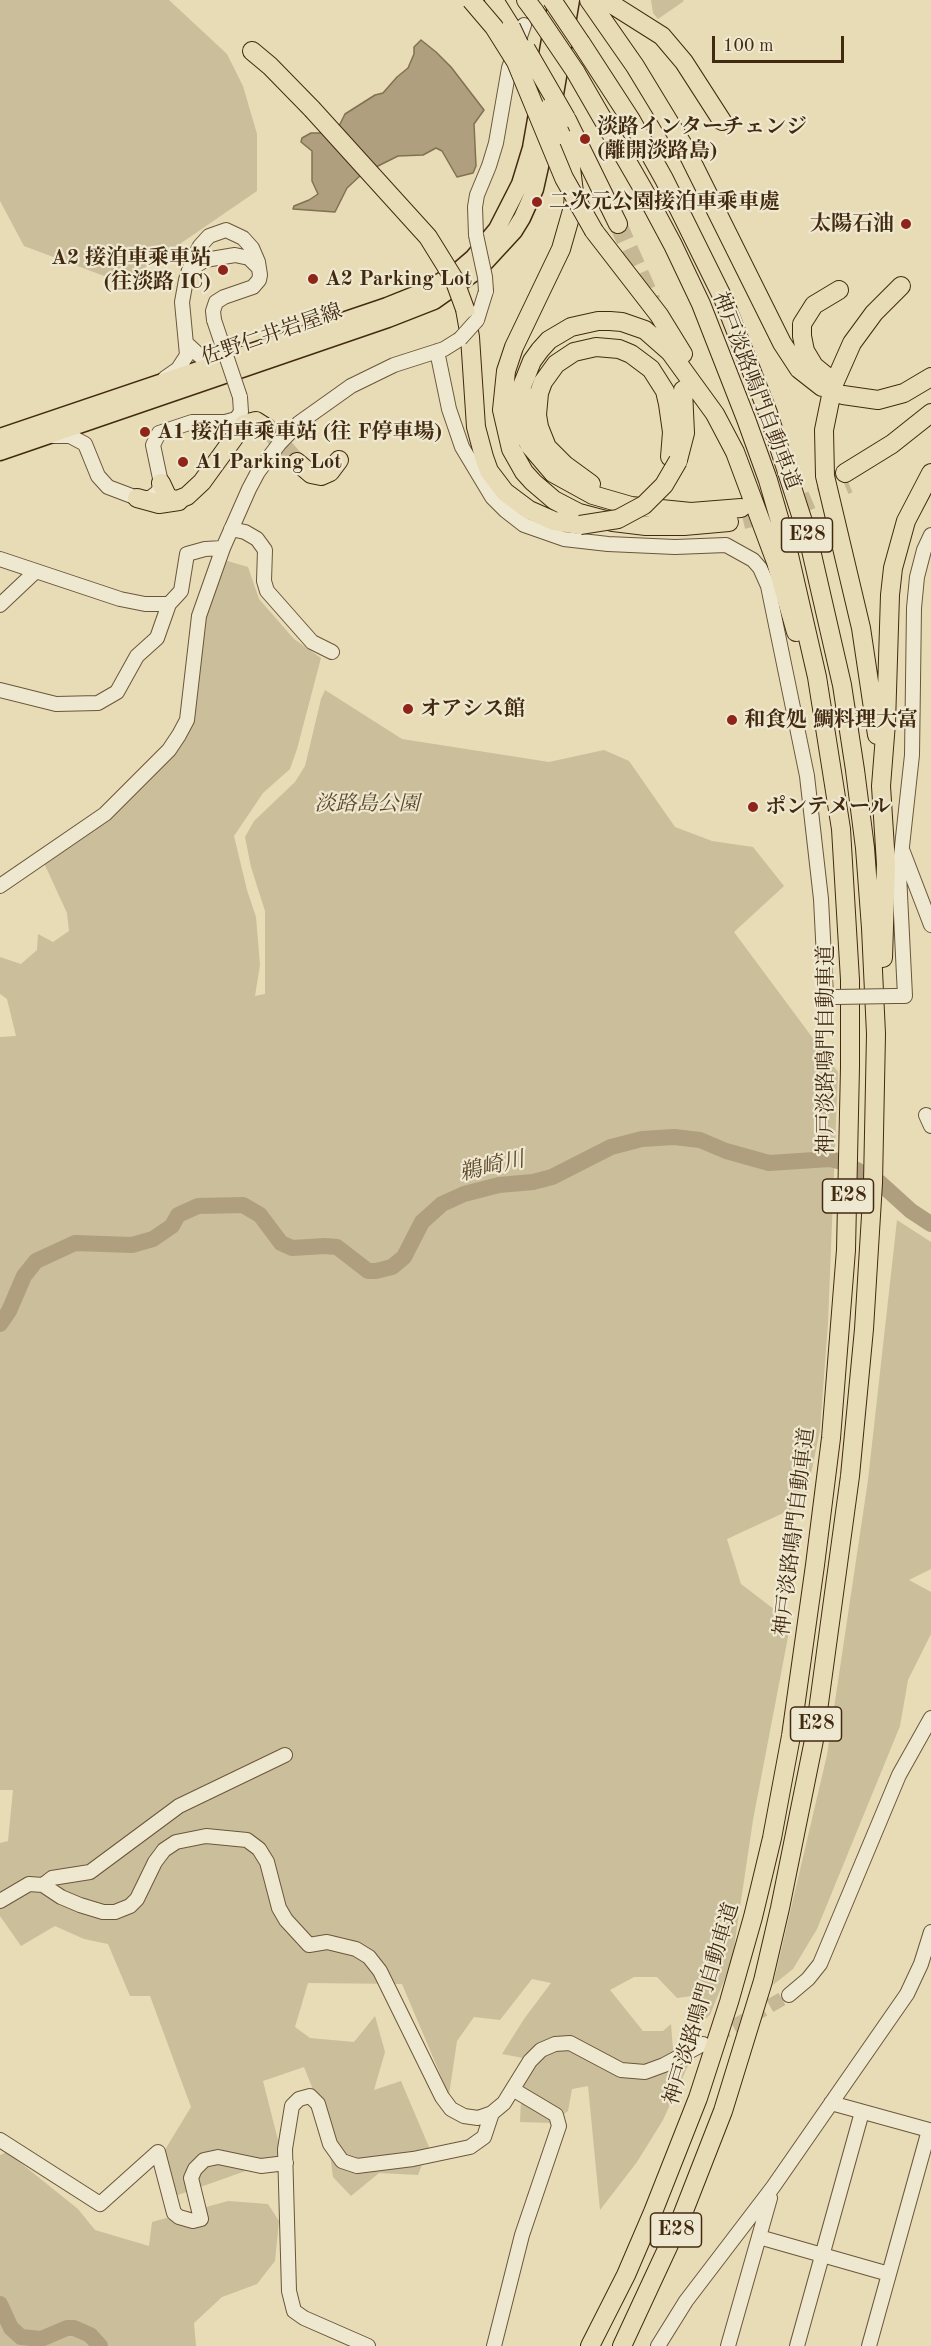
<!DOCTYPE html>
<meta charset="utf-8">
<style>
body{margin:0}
#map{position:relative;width:931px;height:2346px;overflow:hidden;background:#e7dcb6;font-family:"Old Standard TT",serif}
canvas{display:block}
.scale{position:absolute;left:712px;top:36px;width:132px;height:27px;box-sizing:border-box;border:3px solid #422a10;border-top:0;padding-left:8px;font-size:18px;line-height:21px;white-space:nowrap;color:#422a10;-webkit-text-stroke:4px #efe8d0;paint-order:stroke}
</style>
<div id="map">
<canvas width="931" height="2346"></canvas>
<div class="scale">100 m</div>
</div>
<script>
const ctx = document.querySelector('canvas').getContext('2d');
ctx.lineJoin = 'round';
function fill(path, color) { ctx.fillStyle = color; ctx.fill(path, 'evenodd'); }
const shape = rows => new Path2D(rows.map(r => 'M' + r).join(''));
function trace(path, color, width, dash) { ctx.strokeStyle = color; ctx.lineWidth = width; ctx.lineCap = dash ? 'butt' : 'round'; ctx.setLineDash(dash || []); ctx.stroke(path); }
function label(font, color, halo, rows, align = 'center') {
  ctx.font = font + ' "Old Standard TT","Noto Serif JP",serif'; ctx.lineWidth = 4.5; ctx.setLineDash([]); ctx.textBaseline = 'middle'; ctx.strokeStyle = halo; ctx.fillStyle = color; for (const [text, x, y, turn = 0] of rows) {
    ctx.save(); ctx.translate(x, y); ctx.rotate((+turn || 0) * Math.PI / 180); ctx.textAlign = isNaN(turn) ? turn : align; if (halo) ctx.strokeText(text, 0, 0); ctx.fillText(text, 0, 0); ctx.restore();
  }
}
fill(shape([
 [0,0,169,0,227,54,243,86,257,134,257,191,123,283,24,246,0,201],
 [651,0,683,0,684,1,658,19,653,13],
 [224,560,248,567,259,599,294,639,321,658,297,749,290,769,263,793,234,836,247,890,256,917,260,965,255,996,265,994,265,911,251,867,245,837,254,821,295,782,305,766,321,699,325,690,402,739,549,762,604,750,629,761,675,827,712,841,753,847,784,886,734,932,838,1072,828,1323,820,1430,805,1503,727,1539,741,1584,783,1616,788,1637,753,1820,732,1961,710,2015,687,2035,684,2021,702,2007,699,1995,677,1998,657,1977,634,1977,610,1990,643,2031,663,2031,671,2024,674,2062,692,2057,663,2120,637,2162,600,2210,588,2086,572,2089,568,2111,552,2123,520,2122,523,2058,502,2054,524,2019,551,1983,532,1979,500,2020,474,2017,457,2041,449,2095,402,1984,308,1983,295,2027,310,2038,354,2042,375,2016,385,2052,374,2090,401,2081,429,2147,418,2175,379,2173,351,2196,333,2177,326,2122,304,2067,263,2081,281,2152,271,2162,175,2196,163,2153,191,2107,150,1996,130,1996,108,1944,84,1939,55,1926,21,1946,0,1916,0,1843,8,1841,13,1790,0,1790,0,1037,16,1036,7,999,0,994,0,957,21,964,37,950,38,934,53,942,69,931,67,913,44,863,123,803,193,718,204,624],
 [897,1220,931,1242,931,1569,909,1580,931,1592,931,1634,908,1680,900,1726,817,1929,793,1969,773,1985,827,1755,868,1480],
 [7,2152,78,2209,95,2230,149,2246,152,2222,228,2201,268,2204,279,2221,275,2261,257,2284,222,2297,194,2323,196,2346,0,2346,0,2155]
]), '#cbbe9a');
const water = shape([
 [421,40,436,52,451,67,484,110,474,124,476,166,473,173,457,177,442,151,436,148,423,155,398,156,362,174,347,188,335,212,293,209,294,206,309,200,318,194,312,181,312,151,301,142,302,138,311,133,324,133,339,126,345,114,375,95,383,93,397,77,408,68,414,54,414,47,421,40]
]);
fill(water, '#af9f7e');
trace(water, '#837052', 1.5);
trace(shape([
 [0,1324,9,1311,24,1276,36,1261,75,1243,132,1245,153,1239,172,1226,178,1215,198,1206,243,1205,260,1215,281,1243,292,1248,325,1246,337,1247,368,1271,376,1271,392,1267,404,1257,422,1222,442,1204,464,1194,499,1185,533,1182,552,1177,611,1147,642,1139,674,1137,700,1140,726,1151,769,1163,830,1159,842,1162,879,1182,911,1211,931,1224],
 [0,2304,11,2328,21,2337,41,2339,67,2328,74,2328,90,2335,100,2346]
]), '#af9f7e', 16);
trace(shape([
 [715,2037,789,1995]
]), '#c6b895', 14, [14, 7]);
trace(shape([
 [618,224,652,301],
 [267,428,297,462],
 [743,520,790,509,849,484]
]), '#c6b895', 18, [18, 9]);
const minor = shape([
 [476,235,475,207,477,195,489,166,496,143,509,68,524,25],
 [189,270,205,260,235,255,249,258,259,268],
 [477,320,486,291],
 [187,344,200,356,213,359,225,358],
 [437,351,449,409,462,447,492,497,506,511,524,525,564,539,608,544,675,547,726,545,753,560,760,568,768,586,807,776,821,899,826,997,835,997],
 [165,378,178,369,187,355,182,302,186,280,192,261,200,246,209,236,226,230,243,238,252,248,258,262,260,275,259,280,253,287,224,297,216,302,213,311,214,320],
 [53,436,70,436,85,444,98,476,108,487,137,498,150,498,158,492,161,483,153,445,159,433,192,422,225,422,236,419,241,412,240,397],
 [231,529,245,532,257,539,265,550,264,581,267,591,312,642,332,652],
 [0,559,120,599,145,604,169,604],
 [0,605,35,572],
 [0,690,56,704,98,703,117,692,137,656,157,638,169,604,181,591,187,554,205,549,223,548],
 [903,852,931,925],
 [0,886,105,814,169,750,179,735,187,720,199,616,223,548,249,489,258,472,279,444,299,423,351,386,394,365,444,349,460,339],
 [895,996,905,996,899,874,912,755,914,608,917,577,924,550,931,535],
 [926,1115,931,1126],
 [43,1885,61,1897,80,1905,103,1912,115,1912,130,1906,137,1899,155,1862,164,1850,176,1842,206,1836,247,1840,259,1849,267,1862,279,1908,286,1920,309,1945,327,1942,356,1949,369,1957,380,1971,442,2097,451,2109,464,2116,478,2118,492,2113,504,2103,530,2061,541,2050,555,2044,570,2043,621,2070,645,2072,664,2065,703,2044],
 [0,1901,29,1884,43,1885,52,1878,90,1872,179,1806,285,1755],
 [789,1995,808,1979,820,1964,899,1775,931,1718],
 [831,2103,929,2130,869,2346],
 [0,2140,100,2204,158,2152,174,2213,179,2217,193,2221,201,2219,191,2178,195,2169,204,2160,218,2157,261,2166,286,2163],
 [759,2237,889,2274],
 [368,2346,304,2318,294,2311,289,2291,285,2149,292,2106,299,2099,310,2096,318,2104,330,2144,342,2161,357,2166,413,2159,470,2147,484,2137,492,2113],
 [494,2346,522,2235,559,2126,556,2115,514,2090],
 [658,2346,686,2301,773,2187,907,1994,921,1964,931,1932],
 [728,2346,770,2198],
 [797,2346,862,2112]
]);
const major = shape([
 [553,106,571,0],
 [0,437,387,306,427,290,459,270,473,258,497,229,520,184,531,148,557,0],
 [0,452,388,319,434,301,478,270,514,231,522,218,535,189,548,131]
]);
const highway = shape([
 [494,0,511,27],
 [526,0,535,12],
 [589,0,635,66,686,150,782,343,799,369,822,387],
 [605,0,662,36,684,62,722,121],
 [581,43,631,120,664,179,723,298,768,413,808,537,842,685,855,770,865,848,871,928,876,1034,873,1183,864,1329,850,1476,814,1740,780,1908,763,1981,723,2111,680,2221,622,2346],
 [252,51,270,66,312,109],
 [575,71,643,189,673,245,701,304,746,419,768,480,786,542,817,677,841,829,850,980,850,1067,846,1250,831,1438,815,1565,791,1736,772,1838,753,1917,729,2002,698,2098,653,2212,626,2275,590,2346],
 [567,120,618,224],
 [561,135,571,168,574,192,573,207,561,249,514,347,506,371,502,410,511,449,524,472,533,482,554,500,579,513,613,522,646,526,684,526,729,522],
 [594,231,659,315,683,354],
 [465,309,470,337,476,427,484,457,489,471,505,492,529,510,554,521,580,525],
 [825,375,814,366,805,351,802,336,802,324,814,305,839,290],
 [843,395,878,400,904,393,931,377],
 [678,460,685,433,683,390],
 [297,462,311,474,321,476,330,472,339,460],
 [845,473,892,444,931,413],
 [161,483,168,498,177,500,187,496,202,482,244,424,256,421,267,428],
 [591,484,565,465,547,447,539,427,537,415,539,393,543,382,556,364,574,352,596,347,619,349,631,354,651,369,665,391,668,404,672,432,670,457],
 [137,498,159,504,179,501],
 [741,508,691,512,631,506,593,495,553,473,530,446,525,436,520,411,522,386,532,361,540,350,549,340,571,327,598,321,610,321,622,322,645,330,670,352,715,414,735,452,776,562,796,632],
 [877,735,861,628,825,476,824,430,833,386,852,343,874,313,901,286],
 [883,958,886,864,881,786,886,723,890,595,893,568,906,521,931,473]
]);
trace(minor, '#6b563a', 16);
trace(major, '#422a10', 19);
trace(highway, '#422a10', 20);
trace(minor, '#efe8d0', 14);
trace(major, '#e7dcb6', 16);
trace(highway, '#e7dcb6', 18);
const minorBridge = shape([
 [476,235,485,277,486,291],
 [214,320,240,397],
 [460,339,477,320],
 [835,997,895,996]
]);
const highwayBridge = shape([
 [471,0,494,27,516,62,564,178,594,231],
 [552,0,581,43],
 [535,12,575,71],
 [511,27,527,61],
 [526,49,566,118],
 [549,108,561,135],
 [312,109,428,237,454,279,465,309],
 [580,525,618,519,644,505,664,485,678,461]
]);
trace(minorBridge, '#6b563a', 16, []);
trace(highwayBridge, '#422a10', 20, []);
trace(minorBridge, '#efe8d0', 14);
trace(highwayBridge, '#e7dcb6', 18);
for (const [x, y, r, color] of [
 [585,139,6,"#8f2418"],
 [537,202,6,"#8f2418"],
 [906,224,6,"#8f2418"],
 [223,270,6,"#8f2418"],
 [313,279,6,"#8f2418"],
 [145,432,6,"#8f2418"],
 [183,462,6,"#8f2418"],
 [408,709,6,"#8f2418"],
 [732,720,6,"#8f2418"],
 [753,807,6,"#8f2418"]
]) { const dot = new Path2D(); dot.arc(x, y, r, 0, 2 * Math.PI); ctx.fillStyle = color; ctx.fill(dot); trace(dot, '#efe8d0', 2); }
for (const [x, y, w] of [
 [807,535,51],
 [848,1196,51],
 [816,1724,51],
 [676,2230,51]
]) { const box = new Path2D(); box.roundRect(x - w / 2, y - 17, w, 34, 4.5); ctx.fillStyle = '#efe8d0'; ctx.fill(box); trace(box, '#422a10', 1.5); }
label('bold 20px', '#422a10', null, [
 ["E28",807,535],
 ["E28",848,1196],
 ["E28",816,1724],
 ["E28",676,2230]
]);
label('bold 21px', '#422a10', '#efe8d0', [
 ["淡路インターチェンジ",597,127],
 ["(離開淡路島)",597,151],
 ["二次元公園接泊車乘車處",549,202],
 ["太陽石油",894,224,"right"],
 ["A2 接泊車乘車站",211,258,"right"],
 ["(往淡路 IC)",211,282,"right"],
 ["A2 Parking Lot",325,279],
 ["A1 接泊車乘車站 (往 F停車場)",157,432],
 ["A1 Parking Lot",195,462],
 ["オアシス館",420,709],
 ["和食処 鯛料理大富",744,720],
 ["ポンテメール",765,807]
], 'left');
label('21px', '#422a10', '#efe8d0', [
 ["佐野仁井岩屋線",272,335,-19],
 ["神戸淡路鳴門自動車道",756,391,69],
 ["神戸淡路鳴門自動車道",826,1050,-90],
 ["神戸淡路鳴門自動車道",795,1532,-83],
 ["神戸淡路鳴門自動車道",702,2004,-73]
]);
label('italic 21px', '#5d482c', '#efe8d0', [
 ["淡路島公園",367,804]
]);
label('italic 22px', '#5d472c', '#efe8d0', [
 ["鵜崎川",492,1167,-13]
]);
</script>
